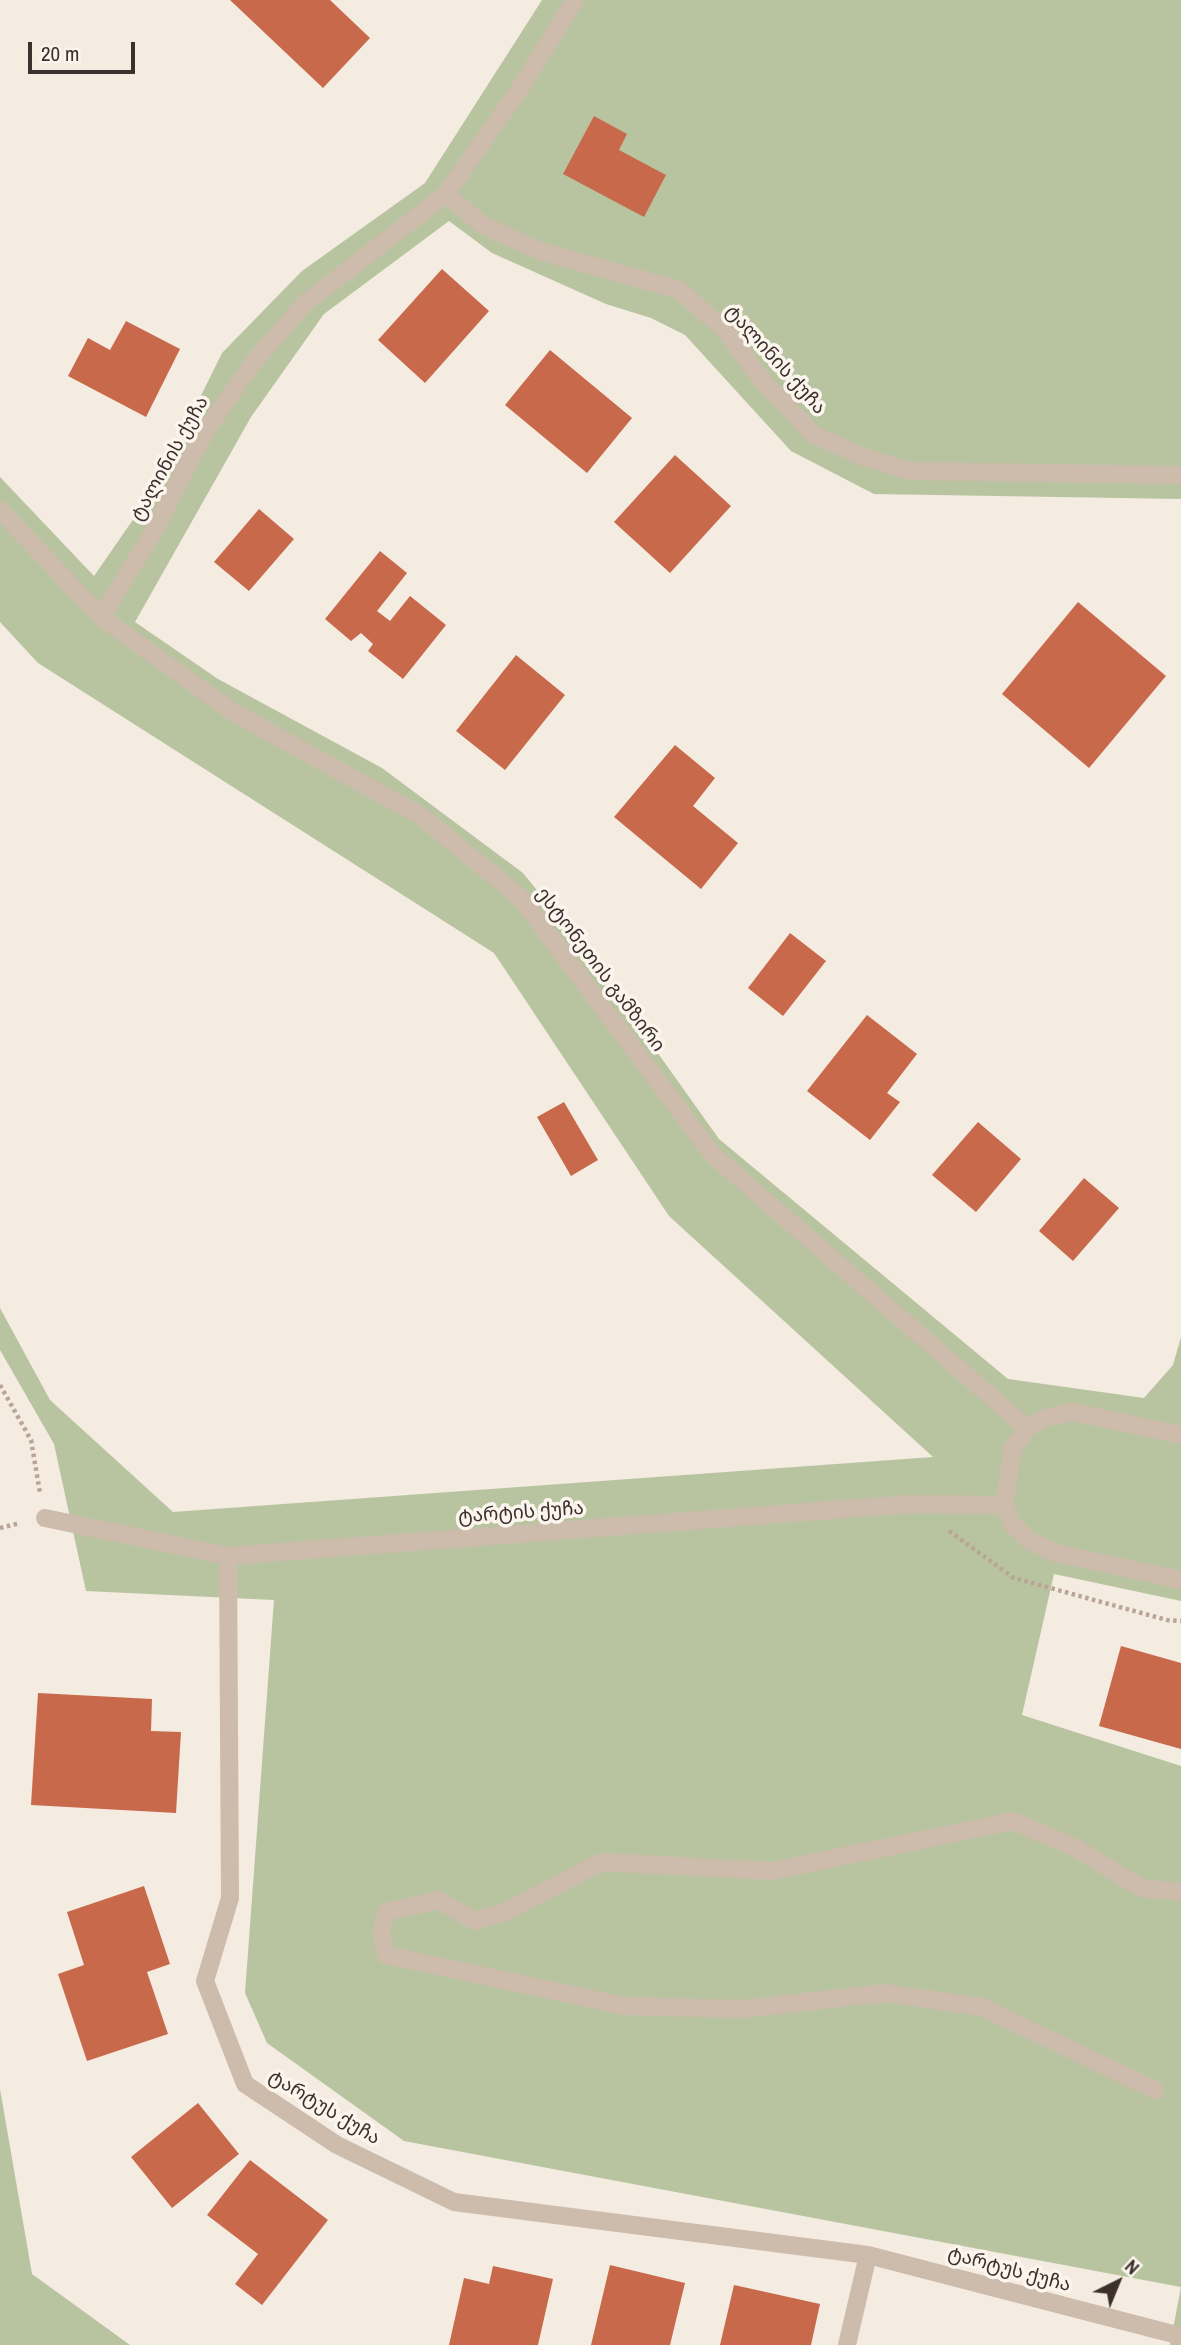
<!DOCTYPE html>
<meta charset="utf-8">
<style>
body{margin:0}
#map{position:relative;width:1181px;height:2345px;overflow:hidden;background:#f4ebe1;font-family:"Archivo Narrow",sans-serif}
canvas{display:block}
.north{position:absolute;left:1083px;top:2247px;width:70px;height:70px;-webkit-text-stroke:5px #fbf5ee;paint-order:stroke;rotate:43deg;font-size:19px;font-weight:700;line-height:28px;text-align:center;color:#3b302b}
.north::after{content:'';display:block;margin:auto;width:24px;height:32px;background:#3b302b;clip-path:polygon(50% 0,100% 100%,50% 72%,0 100%)}
.scale{position:absolute;left:28px;top:42px;width:107px;height:32px;box-sizing:border-box;border:4px solid #3b302b;border-top:0;padding-left:9px;font-size:21px;line-height:24px;white-space:nowrap;color:#3b302b;-webkit-text-stroke:5px #fbf5ee;paint-order:stroke}
</style>
<div id="map">
<canvas width="1181" height="2345"></canvas>
<div class="north">N</div>
<div class="scale">20 m</div>
</div>
<script>
const ctx = document.querySelector('canvas').getContext('2d');
ctx.lineJoin = 'round';
function fill(path, color) { ctx.fillStyle = color; ctx.fill(path, 'evenodd'); }
const shape = rows => new Path2D(rows.map(r => 'M' + r).join(''));
function trace(path, color, width, dash) { ctx.strokeStyle = color; ctx.lineWidth = width; ctx.lineCap = dash ? 'butt' : 'round'; ctx.setLineDash(dash || []); ctx.stroke(path); }
function label(font, color, halo, rows, align = 'center') {
  ctx.font = font + ' "Archivo Narrow","Noto Sans Georgian",sans-serif'; ctx.lineWidth = 7; ctx.setLineDash([]); ctx.textBaseline = 'middle'; ctx.strokeStyle = halo; ctx.fillStyle = color; for (const [text, x, y, turn = 0] of rows) {
    ctx.save(); ctx.translate(x, y); ctx.rotate((+turn || 0) * Math.PI / 180); ctx.textAlign = isNaN(turn) ? turn : align; if (halo) ctx.strokeText(text, 0, 0); ctx.fillText(text, 0, 0); ctx.restore();
  }
}
fill(shape([
 [542,0,1181,0,1181,499,874,494,791,451,685,335,651,318,606,304,492,253,449,221,324,314,251,417,135,622,218,679,382,768,523,873,578,941,719,1139,1008,1379,1144,1398,1173,1365,1181,1337,1181,1601,1054,1574,1022,1715,1181,1766,1181,2345,1170,2345,1181,2287,404,2141,267,2043,245,1993,274,1600,86,1591,54,1444,0,1350,0,1308,50,1400,173,1512,933,1457,669,1216,494,953,38,663,0,622,0,477,94,576,157,485,222,353,302,271,425,183],
 [0,2089,32,2274,130,2345,0,2345]
]), '#b8c4a0');
fill(shape([
 [230,0,330,0,370,38,323,88],
 [594,116,627,134,619,150,666,175,644,217,563,174],
 [442,269,489,311,425,383,378,340],
 [126,321,180,349,146,417,68,376,88,338,110,350],
 [550,350,632,418,587,473,505,405],
 [675,455,731,506,670,573,614,522],
 [259,509,294,539,249,591,214,562],
 [380,551,407,573,377,611,390,621,410,596,446,625,403,679,368,651,373,644,361,633,351,641,325,619],
 [1078,602,1166,676,1089,768,1002,694],
 [516,655,565,695,505,770,456,731],
 [675,745,715,778,693,806,738,843,701,889,614,817],
 [790,933,826,961,783,1016,748,988],
 [867,1015,917,1054,887,1093,900,1102,870,1140,807,1091],
 [564,1102,598,1160,571,1176,537,1117],
 [978,1122,1021,1159,976,1212,932,1175],
 [1084,1178,1119,1208,1073,1261,1039,1231],
 [1121,1646,1181,1663,1181,1749,1099,1726],
 [38,1693,152,1699,151,1731,181,1732,176,1813,31,1805],
 [144,1886,170,1964,147,1972,168,2034,87,2061,58,1974,84,1965,67,1912],
 [198,2103,239,2154,172,2208,131,2157],
 [250,2160,328,2220,262,2305,235,2284,258,2254,207,2215],
 [610,2265,685,2283,670,2345,591,2345],
 [493,2266,553,2279,538,2345,449,2345,464,2278,489,2284],
 [734,2285,820,2304,811,2345,720,2345]
]), '#c8694b');
trace(shape([
 [0,1385,31,1440,40,1493],
 [0,1528,20,1523],
 [949,1531,1014,1578,1167,1620,1181,1621]
]), '#b9a596', 4.5, [3.5, 3.5]);
trace(shape([
 [446,194,483,225,540,251,679,290,725,330,763,381,813,434,861,456,909,471,1181,475],
 [0,510,101,617,233,712,421,816,521,898,713,1155,1027,1428],
 [101,617,151,536,205,432,252,364,304,304,446,194,521,87,575,0],
 [1181,1435,1072,1412,1045,1418,1027,1428,1013,1448,1004,1505,1012,1524,1030,1541,1056,1553,1181,1580],
 [45,1518,228,1556,911,1504,1004,1505],
 [228,1556,230,1898,205,1981,245,2084,337,2145,454,2202,868,2255,1181,2336],
 [1155,2090,982,2007,884,1993,743,2009,624,2006,386,1955,381,1933,386,1912,438,1900,475,1921,507,1911,601,1862,772,1871,1013,1821,1076,1848,1141,1888,1181,1892],
 [847,2345,868,2255]
]), '#cdbbac', 18);
label('19px', '#3b302b', '#fbf5ee', [
 ["ტალინის ქუჩა",775,360,48],
 ["ტალინის ქუჩა",170,459,-61],
 ["ესტონეთის გამზირი",600,970,53],
 ["ტარტის ქუჩა",521,1513,-4],
 ["ტარტუს ქუჩა",324,2108,31],
 ["ტარტუს ქუჩა",1009,2270,15]
]);
</script>
